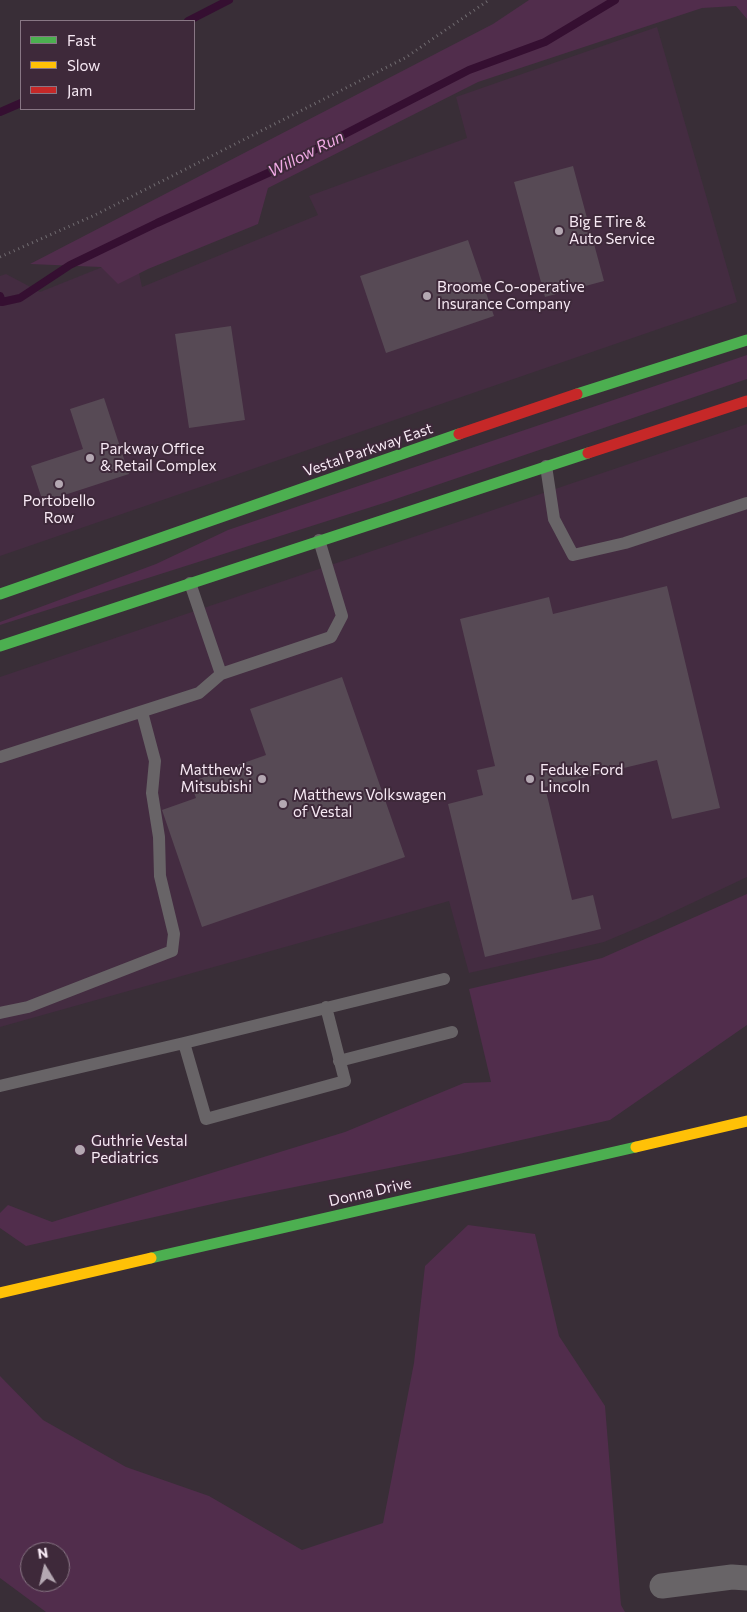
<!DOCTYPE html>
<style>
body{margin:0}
#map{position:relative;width:747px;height:1612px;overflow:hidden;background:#392e37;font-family:Commissioner,sans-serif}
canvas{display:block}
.legend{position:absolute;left:20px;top:20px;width:175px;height:90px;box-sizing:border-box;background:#3e293a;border:1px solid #887684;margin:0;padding:6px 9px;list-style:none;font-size:15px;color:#f7e9f4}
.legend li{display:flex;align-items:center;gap:10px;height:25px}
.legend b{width:25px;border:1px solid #887684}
.north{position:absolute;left:20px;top:1542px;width:50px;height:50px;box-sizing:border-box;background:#3e293a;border:1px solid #887684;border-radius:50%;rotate:351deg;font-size:14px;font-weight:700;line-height:20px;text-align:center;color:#f7e9f4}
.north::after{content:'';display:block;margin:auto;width:18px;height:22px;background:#b4a8b2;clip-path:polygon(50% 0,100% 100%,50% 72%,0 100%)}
</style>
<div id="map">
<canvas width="747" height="1612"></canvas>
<ul class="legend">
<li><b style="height:6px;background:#4caf50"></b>Fast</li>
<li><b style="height:6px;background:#ffc107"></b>Slow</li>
<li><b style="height:6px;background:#c62828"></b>Jam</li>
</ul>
<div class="north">N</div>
</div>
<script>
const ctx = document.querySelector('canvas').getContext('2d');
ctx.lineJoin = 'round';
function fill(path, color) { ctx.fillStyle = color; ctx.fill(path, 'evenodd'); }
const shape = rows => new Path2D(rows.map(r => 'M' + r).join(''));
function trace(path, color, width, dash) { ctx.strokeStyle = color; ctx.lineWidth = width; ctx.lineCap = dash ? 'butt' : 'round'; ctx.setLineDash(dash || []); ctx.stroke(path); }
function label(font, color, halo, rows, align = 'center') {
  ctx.font = font + ' Commissioner,sans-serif'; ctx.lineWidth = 4; ctx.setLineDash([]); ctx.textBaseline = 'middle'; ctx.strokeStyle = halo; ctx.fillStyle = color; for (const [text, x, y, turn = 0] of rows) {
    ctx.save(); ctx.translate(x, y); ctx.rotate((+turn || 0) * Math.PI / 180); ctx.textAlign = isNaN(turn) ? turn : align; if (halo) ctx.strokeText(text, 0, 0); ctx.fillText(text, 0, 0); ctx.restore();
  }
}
fill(shape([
 [657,27,737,302,0,556,0,276,6,274,40,292,135,254,142,287,318,215,309,196,467,138,456,97],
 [747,424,747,877,656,920,604,942,469,973,449,901,0,1027,0,677]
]), '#442c41');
fill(shape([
 [529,0,747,0,747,19,736,6,702,8,478,82,268,188,258,224,148,269,118,284,101,267,30,264,493,24],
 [747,355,747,379,387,502,0,625,0,622,156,564,228,530],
 [747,894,747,1025,610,1120,459,1154,230,1200,26,1246,0,1228,0,1213,8,1205,52,1222,345,1132,464,1083,491,1082,469,989,602,958],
 [468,1225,535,1234,559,1336,605,1406,621,1605,625,1612,46,1612,0,1578,0,1376,43,1420,126,1467,209,1496,302,1550,383,1523,414,1363,425,1266],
 [30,1552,60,1552,60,1582,30,1582]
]), '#512d4c');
trace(shape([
 [188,21,229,0],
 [0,112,21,103],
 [0,296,2,302,20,298,70,265,157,223,277,169,469,70,545,42,615,0]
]), '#350f31', 8);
fill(shape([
 [573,166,604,281,545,297,514,182],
 [468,240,494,316,386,353,360,276],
 [231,326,245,420,189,428,175,334],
 [104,398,129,474,43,502,31,466,83,449,70,409],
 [667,586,720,808,672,819,657,760,545,787,572,900,593,895,601,929,485,957,448,804,483,795,477,770,495,766,460,619,549,597,553,614],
 [342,677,405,857,202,927,162,810,196,798,190,782,266,755,250,709]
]), '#574a55');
trace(shape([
 [0,257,95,215,405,58,489,0]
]), '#716c71', 3, [1, 4]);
trace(shape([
 [546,466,554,519,573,555,625,543,747,503],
 [190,583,221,674],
 [0,757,199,693,221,674,331,637,342,616,319,540],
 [0,1013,28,1007,172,951,174,934,160,876,159,837,152,793,155,761,142,712],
 [184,1043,206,1119,345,1081,326,1007],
 [339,1061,452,1032],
 [0,1086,184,1043,444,979]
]), '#686467', 12);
trace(shape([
 [662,1586,732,1577,747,1578]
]), '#686467', 25);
trace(shape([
 [577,394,747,340],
 [0,594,459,434],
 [0,646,588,453],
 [151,1258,636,1147]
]), '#4caf50', 11);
trace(shape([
 [636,1147,747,1121],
 [0,1293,151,1258]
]), '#ffc107', 11);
trace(shape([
 [459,434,577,394],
 [588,453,747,401]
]), '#c62828', 11);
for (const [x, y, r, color] of [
 [559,231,5,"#b4a8b2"],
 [427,296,5,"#b4a8b2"],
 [90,458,5,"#b4a8b2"],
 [59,484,5,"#b4a8b2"],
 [262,779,5,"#b4a8b2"],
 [530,779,5,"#b4a8b2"],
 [283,804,5,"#b4a8b2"],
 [80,1150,6,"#b4a8b2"]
]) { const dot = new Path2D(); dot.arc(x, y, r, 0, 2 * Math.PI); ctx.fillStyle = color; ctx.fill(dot); trace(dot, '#3e293a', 2); }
label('15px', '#f7e9f4', '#3e293a', [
 ["Big E Tire &",569,222],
 ["Auto Service",569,239],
 ["Broome Co-operative",437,287],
 ["Insurance Company",437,304],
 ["Parkway Office",100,449],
 ["& Retail Complex",100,466],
 ["Portobello",59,501,"center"],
 ["Row",59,518,"center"],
 ["Matthew's",252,770,"right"],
 ["Mitsubishi",252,787,"right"],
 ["Feduke Ford",540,770],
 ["Lincoln",540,787],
 ["Matthews Volkswagen",293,795],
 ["of Vestal",293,812],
 ["Guthrie Vestal",91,1141],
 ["Pediatrics",91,1158]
], 'left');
label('15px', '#f7e9f4', '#3e293a', [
 ["Vestal Parkway East",368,450,-19],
 ["Donna Drive",370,1192,-13]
]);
label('italic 16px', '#f1abe5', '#3e293a', [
 ["Willow Run",306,154,-27]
]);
</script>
